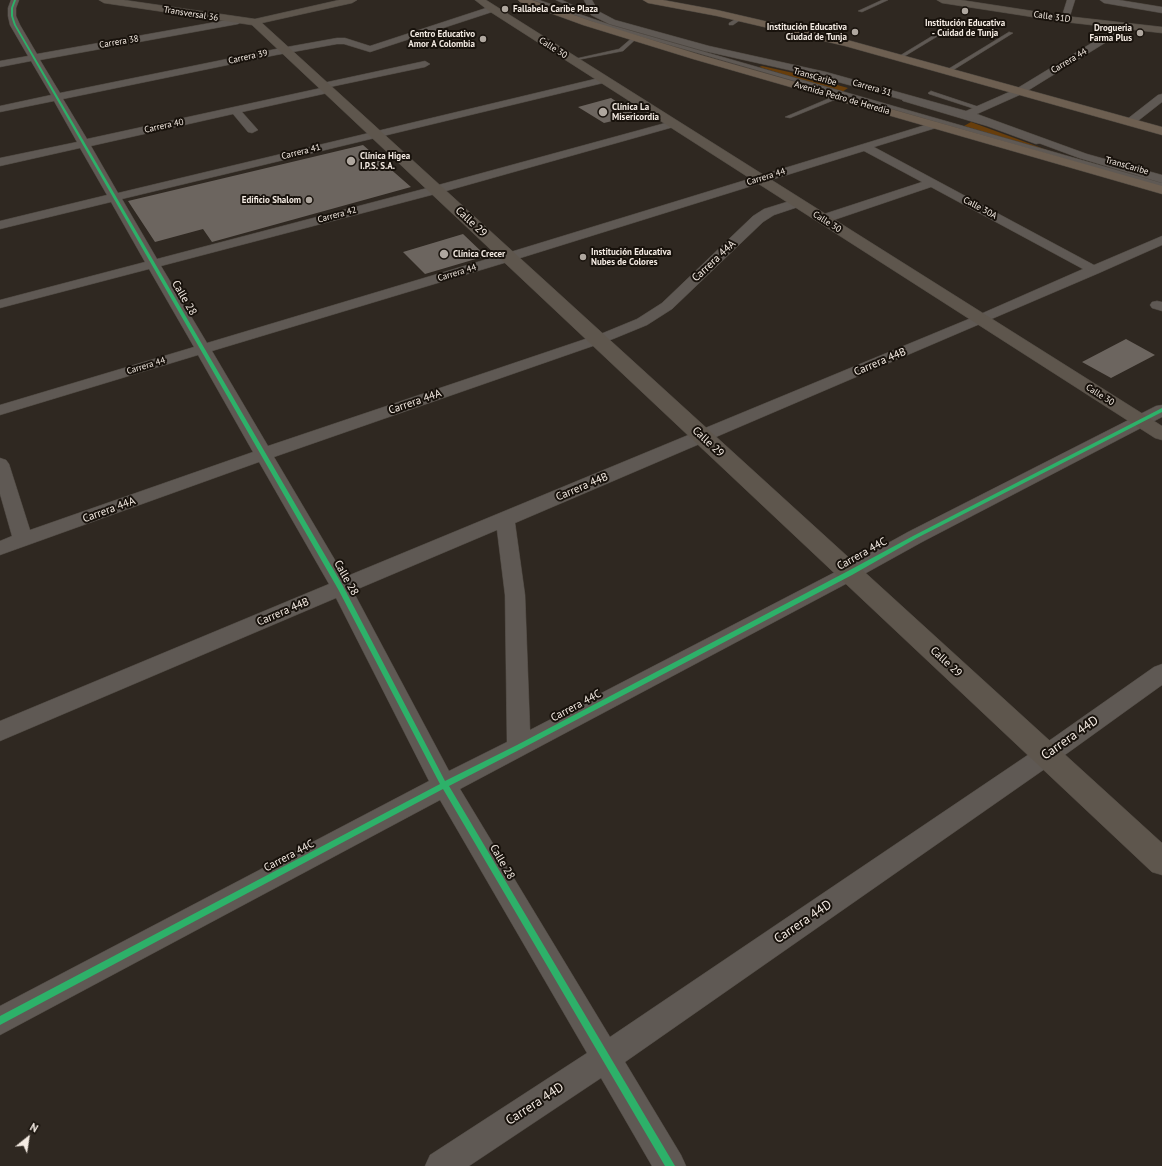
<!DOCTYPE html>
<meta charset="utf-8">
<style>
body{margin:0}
#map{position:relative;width:1162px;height:1166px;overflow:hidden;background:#2f2821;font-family:"PT Sans",sans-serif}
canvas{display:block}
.north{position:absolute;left:8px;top:1118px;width:40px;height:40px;-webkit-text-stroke:3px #18120c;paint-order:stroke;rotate:30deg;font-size:11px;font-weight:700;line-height:16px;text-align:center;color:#f4ebe3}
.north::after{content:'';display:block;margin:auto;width:14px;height:18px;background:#f4ebe3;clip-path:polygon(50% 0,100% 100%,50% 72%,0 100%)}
</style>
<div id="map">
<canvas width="1162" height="1166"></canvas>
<div class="north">N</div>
</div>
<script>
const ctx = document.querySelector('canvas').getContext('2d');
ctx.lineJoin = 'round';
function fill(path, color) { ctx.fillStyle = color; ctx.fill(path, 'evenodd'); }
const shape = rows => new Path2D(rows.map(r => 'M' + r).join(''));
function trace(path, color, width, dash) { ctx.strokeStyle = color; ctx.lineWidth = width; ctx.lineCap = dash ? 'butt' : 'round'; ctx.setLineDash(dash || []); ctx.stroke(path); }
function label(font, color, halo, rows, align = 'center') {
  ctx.font = font + ' "PT Sans",sans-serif'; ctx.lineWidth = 4; ctx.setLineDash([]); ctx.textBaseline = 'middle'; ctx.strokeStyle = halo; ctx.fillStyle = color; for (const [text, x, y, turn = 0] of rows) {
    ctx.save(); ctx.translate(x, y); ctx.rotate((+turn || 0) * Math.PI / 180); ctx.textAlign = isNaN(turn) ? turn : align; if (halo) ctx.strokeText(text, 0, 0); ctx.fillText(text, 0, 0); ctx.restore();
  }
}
fill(shape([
 [762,66,798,74,848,88,842,92,759,67],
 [971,122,1058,154,964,126]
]), '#683e0b');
fill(shape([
 [611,98,637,115,604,123,578,107],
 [363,145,411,187,212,242,203,229,155,242,128,201],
 [463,234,486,256,425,274,403,252],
 [1126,339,1155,355,1111,378,1082,362]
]), '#6c655f');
const lane = shape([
 [533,0,539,0,611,25,1162,183,1162,187,607,27,533,0],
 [556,0,562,0,589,13,585,14,556,0],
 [882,0,888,0,862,12,858,11,882,0],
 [739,17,743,18,733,25,729,25,729,23,739,17],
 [957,21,961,22,900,59,896,58,957,21],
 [1009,32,1013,33,950,72,945,71,1009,32],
 [633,37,637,38,623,51,572,61,570,60,619,49,633,37],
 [931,91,982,108,983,109,978,110,929,94,928,93,931,91],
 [837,95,840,97,839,98,790,118,785,117,837,95],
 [905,98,991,124,1041,143,1036,144,987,126,903,101,902,100,905,98]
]);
const street = shape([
 [11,0,19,0,16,8,16,16,20,25,37,54,238,18,243,21,238,24,40,60,60,93,276,49,337,38,345,38,370,46,489,7,495,7,496,9,495,11,370,52,344,44,337,44,276,55,63,99,87,139,321,88,318,86,323,83,425,61,430,64,425,67,330,87,333,90,332,92,242,112,258,130,252,133,248,132,233,114,91,146,118,193,603,77,608,80,603,83,122,199,157,259,431,187,669,122,673,121,679,124,677,126,439,193,161,266,207,343,504,254,935,122,939,123,941,125,939,127,874,147,1094,265,1162,236,1162,245,1099,273,515,523,525,595,530,730,843,568,908,532,1156,406,1162,405,1162,417,922,542,857,578,460,789,610,1037,1053,738,1154,667,1162,664,1162,685,1069,752,625,1062,681,1155,686,1166,652,1166,601,1078,469,1166,425,1166,430,1155,587,1053,440,800,0,1035,0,1006,429,781,336,598,0,741,0,721,329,584,259,462,0,555,0,541,12,536,0,494,0,458,6,460,9,464,30,530,253,452,198,355,0,415,0,405,194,347,149,269,0,308,0,300,145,262,111,202,0,229,0,221,107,195,80,148,0,166,0,158,77,142,54,101,0,112,0,106,51,95,31,61,0,67,0,61,28,56,10,25,8,16,8,8,11,0],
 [864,151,922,182,818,216,817,219,818,222,828,222,931,187,1083,269,976,316,345,577,274,457,613,339,647,325,672,309,763,222,774,215,801,206,803,203,801,200,797,199,793,200,764,209,753,216,662,303,637,319,603,333,268,446,212,351,514,260,864,151],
 [497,530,505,595,507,742,449,771,353,591,497,530],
 [584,0,592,0,598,11,615,20,709,46,826,72,966,111,1016,89,1123,24,1129,24,1131,26,1129,28,1024,93,977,114,1087,154,1162,175,1162,183,1079,158,990,125,943,111,820,77,704,51,609,24,591,15,584,0],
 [1067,0,1075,0,1069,19,1065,22,1061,19,1067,0],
 [1100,0,1119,0,1162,7,1162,13,1104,3,1100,0],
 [1162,94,1162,102,1134,124,1126,124,1124,122,1126,120,1158,95,1162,94],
 [1157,301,1162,302,1162,311,1152,308,1150,305,1152,302,1157,301]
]);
const secondary = shape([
 [99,0,124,0,255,19,339,0,357,0,352,3,262,23,1162,843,1162,875,1152,872,252,25,104,3,99,0],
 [475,0,486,0,1162,426,1162,440,1155,438,489,11,475,0],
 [937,0,961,0,1065,16,1162,27,1162,33,1065,22,942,3,937,0]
]);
const highway = shape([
 [518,0,532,0,591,21,701,55,1162,186,1162,194,693,59,583,25,520,2,518,0],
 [643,0,663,0,717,10,851,41,1162,127,1162,135,845,46,717,16,648,3,643,0]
]);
trace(lane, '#4b453e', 1);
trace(street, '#4b453e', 1);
trace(secondary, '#4b453e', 1);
trace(highway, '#4b453e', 1);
fill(lane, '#5f5954');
fill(street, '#5f5954');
fill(secondary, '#5e564d');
fill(highway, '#6d5f51');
fill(shape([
 [14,0,16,0,13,8,13,16,16,25,343,586,445,781,517,745,848,571,913,536,1162,408,1162,412,917,538,852,575,521,749,449,786,675,1166,665,1166,443,789,0,1025,0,1016,440,784,338,589,14,25,11,16,11,8,14,0]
]), '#2db169');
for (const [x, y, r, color] of [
 [505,9,4,"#afa79f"],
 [965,11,4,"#afa79f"],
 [855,32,4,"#afa79f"],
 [1140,33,4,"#afa79f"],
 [483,39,4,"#afa79f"],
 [603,112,5,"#afa79f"],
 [351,161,5,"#afa79f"],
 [309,200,4,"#afa79f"],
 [444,254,5,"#afa79f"],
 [583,257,4,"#afa79f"]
]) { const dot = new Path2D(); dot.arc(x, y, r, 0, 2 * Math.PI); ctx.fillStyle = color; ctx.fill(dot); trace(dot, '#18120c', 1.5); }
label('bold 9px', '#f4ebe3', '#18120c', [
 ["Fallabela Caribe Plaza",513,9],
 ["Institución Educativa",965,23,"center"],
 ["- Cuidad de Tunja",965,33,"center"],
 ["Institución Educativa",847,27,"right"],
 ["Ciudad de Tunja",847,37,"right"],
 ["Drogueria",1132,28,"right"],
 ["Farma Plus",1132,38,"right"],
 ["Centro Educativo",475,34,"right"],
 ["Amor A Colombia",475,44,"right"],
 ["Clínica La",612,107],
 ["Misericordia",612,117],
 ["Clínica Higea",360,156],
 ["I.P.S. S.A.",360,166],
 ["Edificio Shalom",301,200,"right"],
 ["Institución Educativa",591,252],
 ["Nubes de Colores",591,262],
 ["Clínica Crecer",453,254]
], 'left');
label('9px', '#f4ebe3', '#18120c', [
 ["Transversal 36",191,14,9],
 ["Calle 31D",1052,17,8],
 ["Carrera 38",119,42,-10],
 ["Calle 30",553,48,32],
 ["Carrera 39",248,57,-12],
 ["Carrera 44",1069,61,-31],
 ["TransCaribe",815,77,16],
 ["Carrera 31",872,88,16],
 ["Avenida Pedro de Heredia",842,98,16],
 ["Carrera 40",164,126,-12],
 ["Carrera 41",301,152,-14],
 ["TransCaribe",1127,166,16],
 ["Carrera 44",766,177,-17],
 ["Calle 30A",980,208,28],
 ["Carrera 42",337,215,-15],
 ["Calle 30",827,222,32],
 ["Carrera 44",457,273,-17],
 ["Carrera 44",146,366,-17],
 ["Calle 30",1100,395,32]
]);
label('11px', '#f4ebe3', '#18120c', [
 ["Calle 29",471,222,43],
 ["Carrera 44A",714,261,-43],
 ["Calle 28",184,298,60],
 ["Carrera 44B",880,362,-23],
 ["Carrera 44A",415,402,-19],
 ["Calle 29",708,442,43],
 ["Carrera 44B",582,487,-23],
 ["Carrera 44A",109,510,-20],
 ["Carrera 44C",862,554,-29],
 ["Calle 28",346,578,61],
 ["Carrera 44B",283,612,-23],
 ["Calle 29",946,662,43],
 ["Carrera 44C",576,706,-28],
 ["Carrera 44C",289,856,-28],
 ["Calle 28",502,862,60]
]);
label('13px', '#f4ebe3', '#18120c', [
 ["Carrera 44D",1070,738,-35],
 ["Carrera 44D",803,922,-34],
 ["Carrera 44D",535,1104,-33]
]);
</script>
